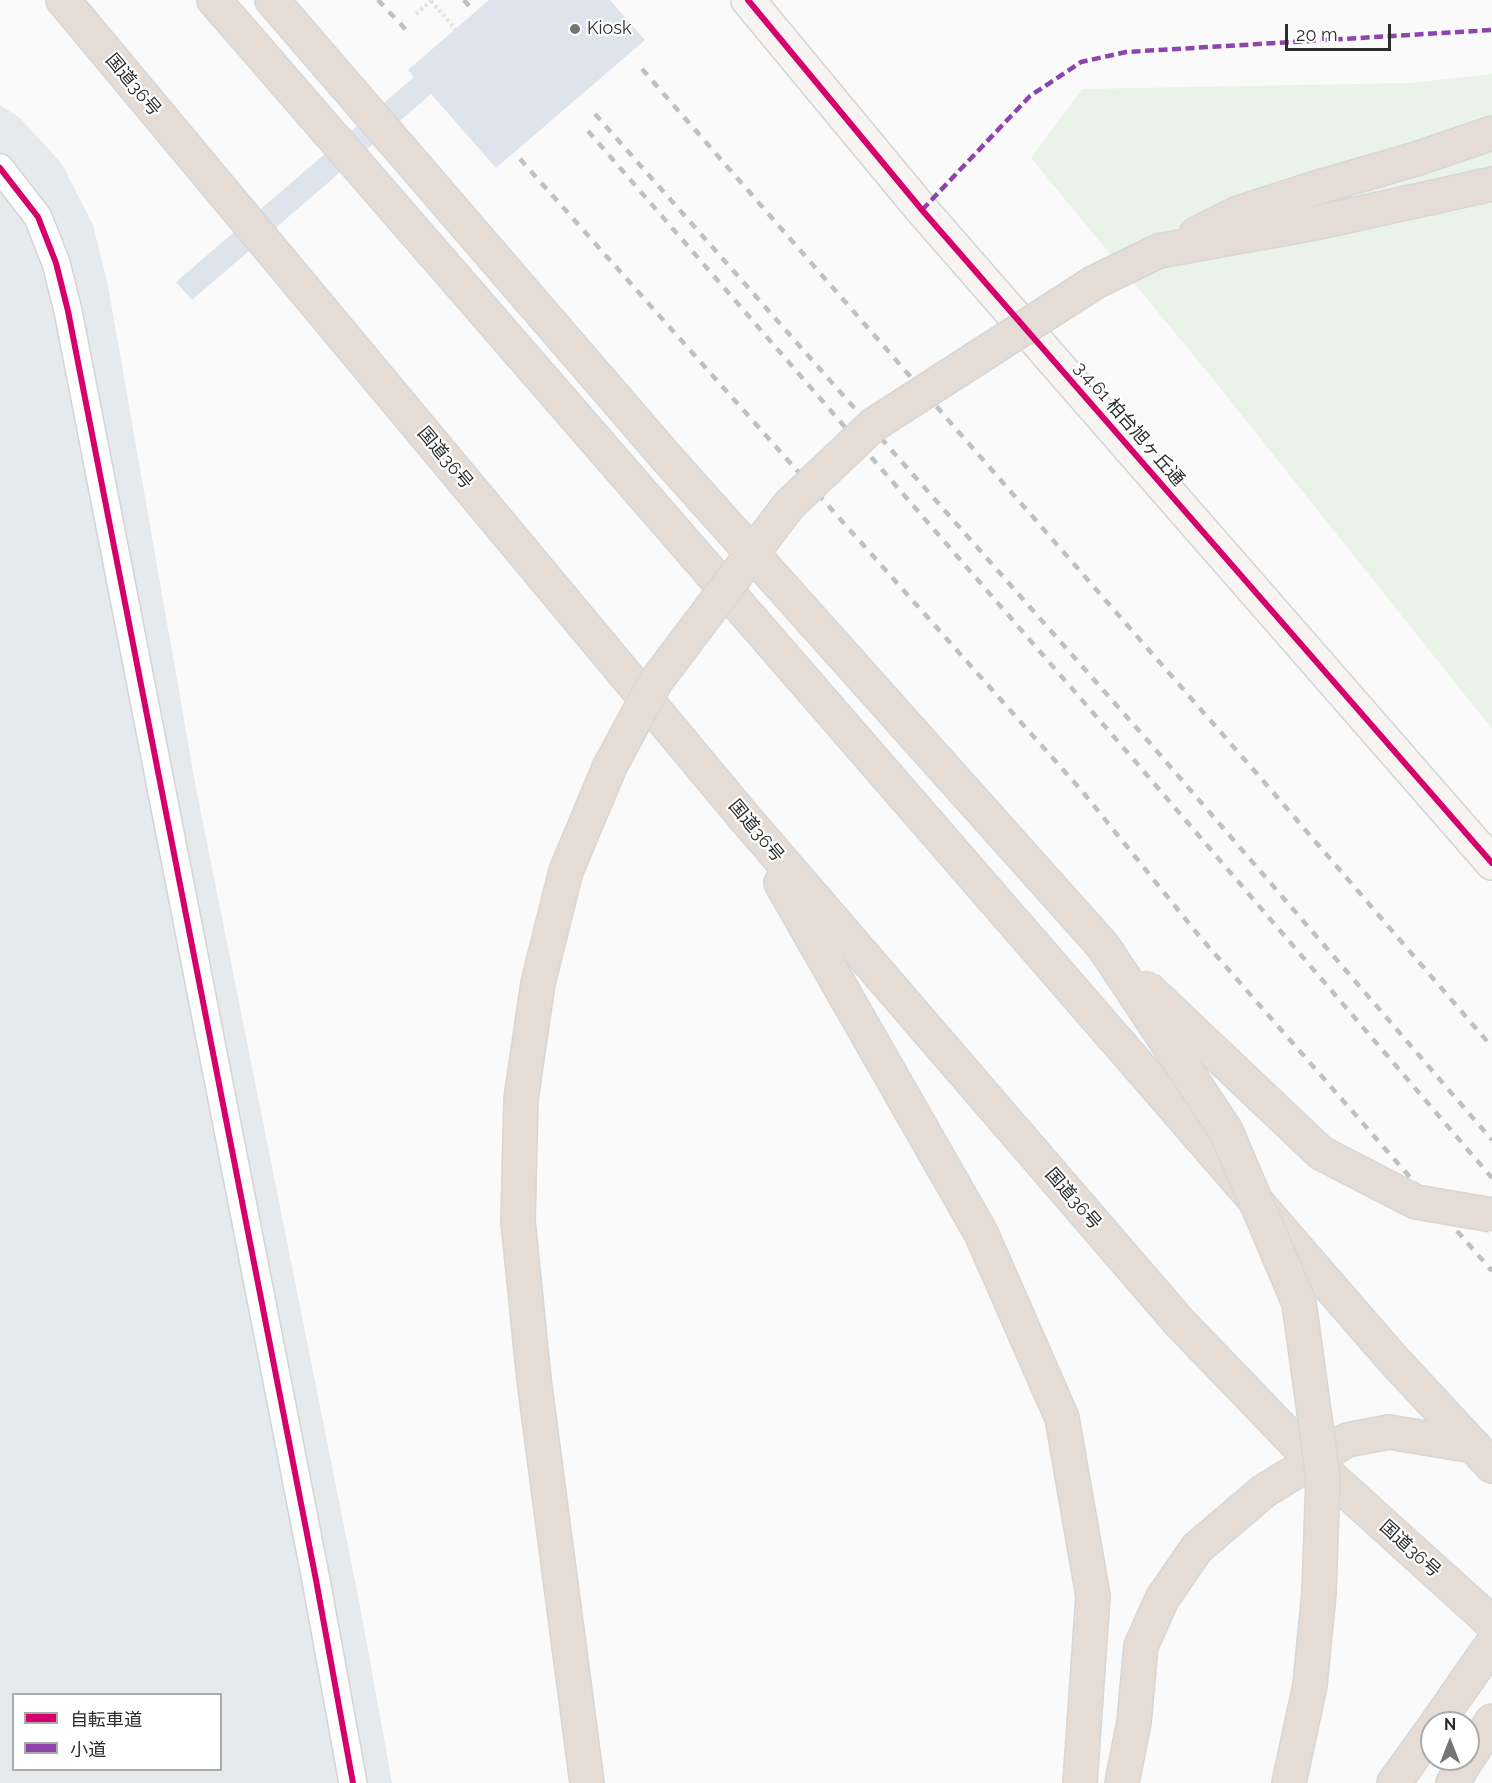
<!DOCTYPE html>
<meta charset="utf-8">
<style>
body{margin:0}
#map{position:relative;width:1492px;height:1783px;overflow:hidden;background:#fafafa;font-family:Raleway,"Noto Sans JP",sans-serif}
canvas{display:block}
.legend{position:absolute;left:12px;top:1693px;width:210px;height:78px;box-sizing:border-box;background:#fff;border:2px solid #aaabab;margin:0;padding:8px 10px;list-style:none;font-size:18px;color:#2b2c2c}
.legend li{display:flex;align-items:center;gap:12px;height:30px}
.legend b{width:30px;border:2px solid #aaabab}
.north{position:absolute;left:1420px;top:1711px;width:60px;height:60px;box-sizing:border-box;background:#fff;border:2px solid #aaabab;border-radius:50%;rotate:0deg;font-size:16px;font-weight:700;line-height:24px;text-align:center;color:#2b2c2c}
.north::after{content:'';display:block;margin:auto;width:21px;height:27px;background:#737474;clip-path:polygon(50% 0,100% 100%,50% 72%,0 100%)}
.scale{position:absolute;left:1285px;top:24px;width:106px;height:27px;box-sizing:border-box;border:3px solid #2b2c2c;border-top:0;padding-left:8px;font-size:18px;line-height:21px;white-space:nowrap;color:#2b2c2c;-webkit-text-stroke:4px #fff;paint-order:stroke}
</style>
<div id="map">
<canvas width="1492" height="1783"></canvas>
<ul class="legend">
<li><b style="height:8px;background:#d6006c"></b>自転車道</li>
<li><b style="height:8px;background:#8e44ad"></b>小道</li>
</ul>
<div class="north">N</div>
<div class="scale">20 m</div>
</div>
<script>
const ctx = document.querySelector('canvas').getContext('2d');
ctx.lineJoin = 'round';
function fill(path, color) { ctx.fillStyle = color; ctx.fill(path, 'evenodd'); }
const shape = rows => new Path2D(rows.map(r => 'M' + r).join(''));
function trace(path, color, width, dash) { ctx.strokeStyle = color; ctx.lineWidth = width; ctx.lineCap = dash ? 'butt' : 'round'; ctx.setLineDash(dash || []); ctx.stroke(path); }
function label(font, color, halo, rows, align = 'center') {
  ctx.font = font + ' Raleway,"Noto Sans JP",sans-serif'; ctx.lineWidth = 4.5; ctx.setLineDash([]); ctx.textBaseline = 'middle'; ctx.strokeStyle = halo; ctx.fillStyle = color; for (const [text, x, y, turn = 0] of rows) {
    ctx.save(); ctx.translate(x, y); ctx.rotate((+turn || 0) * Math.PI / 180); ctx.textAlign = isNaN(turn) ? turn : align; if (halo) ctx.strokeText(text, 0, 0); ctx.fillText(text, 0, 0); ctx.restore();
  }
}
fill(shape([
 [0,105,20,118,62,164,93,225,108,286,196,788,360,1606,392,1783,0,1783],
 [14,1694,220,1694,220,1770,14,1770]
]), '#e6eaed');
fill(shape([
 [1492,74,1492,729,1209,374,1031,158,1082,89,1409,83]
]), '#eaf3e7');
fill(shape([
 [489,0,610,0,645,40,496,168,431,94,192,300,176,282,414,77,408,70]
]), '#dde4eb');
const street = shape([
 [0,168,38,217,56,263,68,311,316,1580,353,1783]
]);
const secondary = shape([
 [748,0,922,210,1492,863]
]);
const highway = shape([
 [63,0,744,817,1180,1323,1313,1461,1492,1623],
 [214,0,1391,1357,1492,1466],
 [272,0,666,457],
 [1196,234,1238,213,1312,189,1416,159,1492,133],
 [1095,282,1159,251,1320,222,1492,184],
 [781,883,981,1233,1062,1418,1093,1596,1080,1783],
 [1437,1723,1492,1644],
 [1468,1758,1492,1721],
 [587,1783,534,1380,518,1221,521,1099,538,983,566,871,610,766],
 [1122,1783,1134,1722,1141,1646,1162,1599,1197,1548,1264,1491,1347,1440,1389,1432,1474,1446],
 [1289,1783,1310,1685,1319,1593],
 [1394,1783,1432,1730],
 [1453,1783,1467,1759]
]);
trace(street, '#d3d4d4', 30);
trace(secondary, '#d3d4d4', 36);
trace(highway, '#d7d7d7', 36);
trace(shape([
 [540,0,511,25,556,77],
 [431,1,523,106,587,51,543,0],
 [416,14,431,1]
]), '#e3e3e4', 4, [3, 3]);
trace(street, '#fefefe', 27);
trace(secondary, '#f7f4f2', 33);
trace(highway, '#e4dcd5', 33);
trace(shape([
 [378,0,408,32],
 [464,0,469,6],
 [642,69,1265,783,1492,1047],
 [595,114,1149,742,1492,1140],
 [588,131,1128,753,1492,1178],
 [520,159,1082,791,1200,937,1492,1271]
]), '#bfc0c0', 4.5, [8, 8]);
const highwayBridge = shape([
 [666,457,1103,946,1226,1131,1299,1303,1323,1477,1319,1593],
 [610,766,656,681,789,505,873,425,1095,282],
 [1146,987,1321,1153,1416,1202,1492,1215]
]);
trace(highwayBridge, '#d7d7d7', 36, []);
trace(highwayBridge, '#e4dcd5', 33);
trace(shape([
 [922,210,1030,96,1081,62,1126,52,1492,30]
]), '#8e44ad', 4.5, [9, 4.5]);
trace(shape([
 [748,0,922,210,1492,863],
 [0,168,38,217,56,263,68,311,316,1580,353,1783]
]), '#d6006c', 6);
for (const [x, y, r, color] of [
 [575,29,6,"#737474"]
]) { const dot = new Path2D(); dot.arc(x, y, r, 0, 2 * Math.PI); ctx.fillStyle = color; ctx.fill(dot); trace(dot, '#fff', 2); }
label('18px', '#2b2c2c', '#fff', [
 ["Kiosk",587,29]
], 'left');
label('18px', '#2b2c2c', '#fff', [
 ["国道36号",133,85,50],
 ["3.4.61 柏台旭ヶ丘通",1129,424,49],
 ["国道36号",445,458,50],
 ["国道36号",756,831,50],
 ["国道36号",1073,1199,49],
 ["国道36号",1410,1549,42]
]);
</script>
